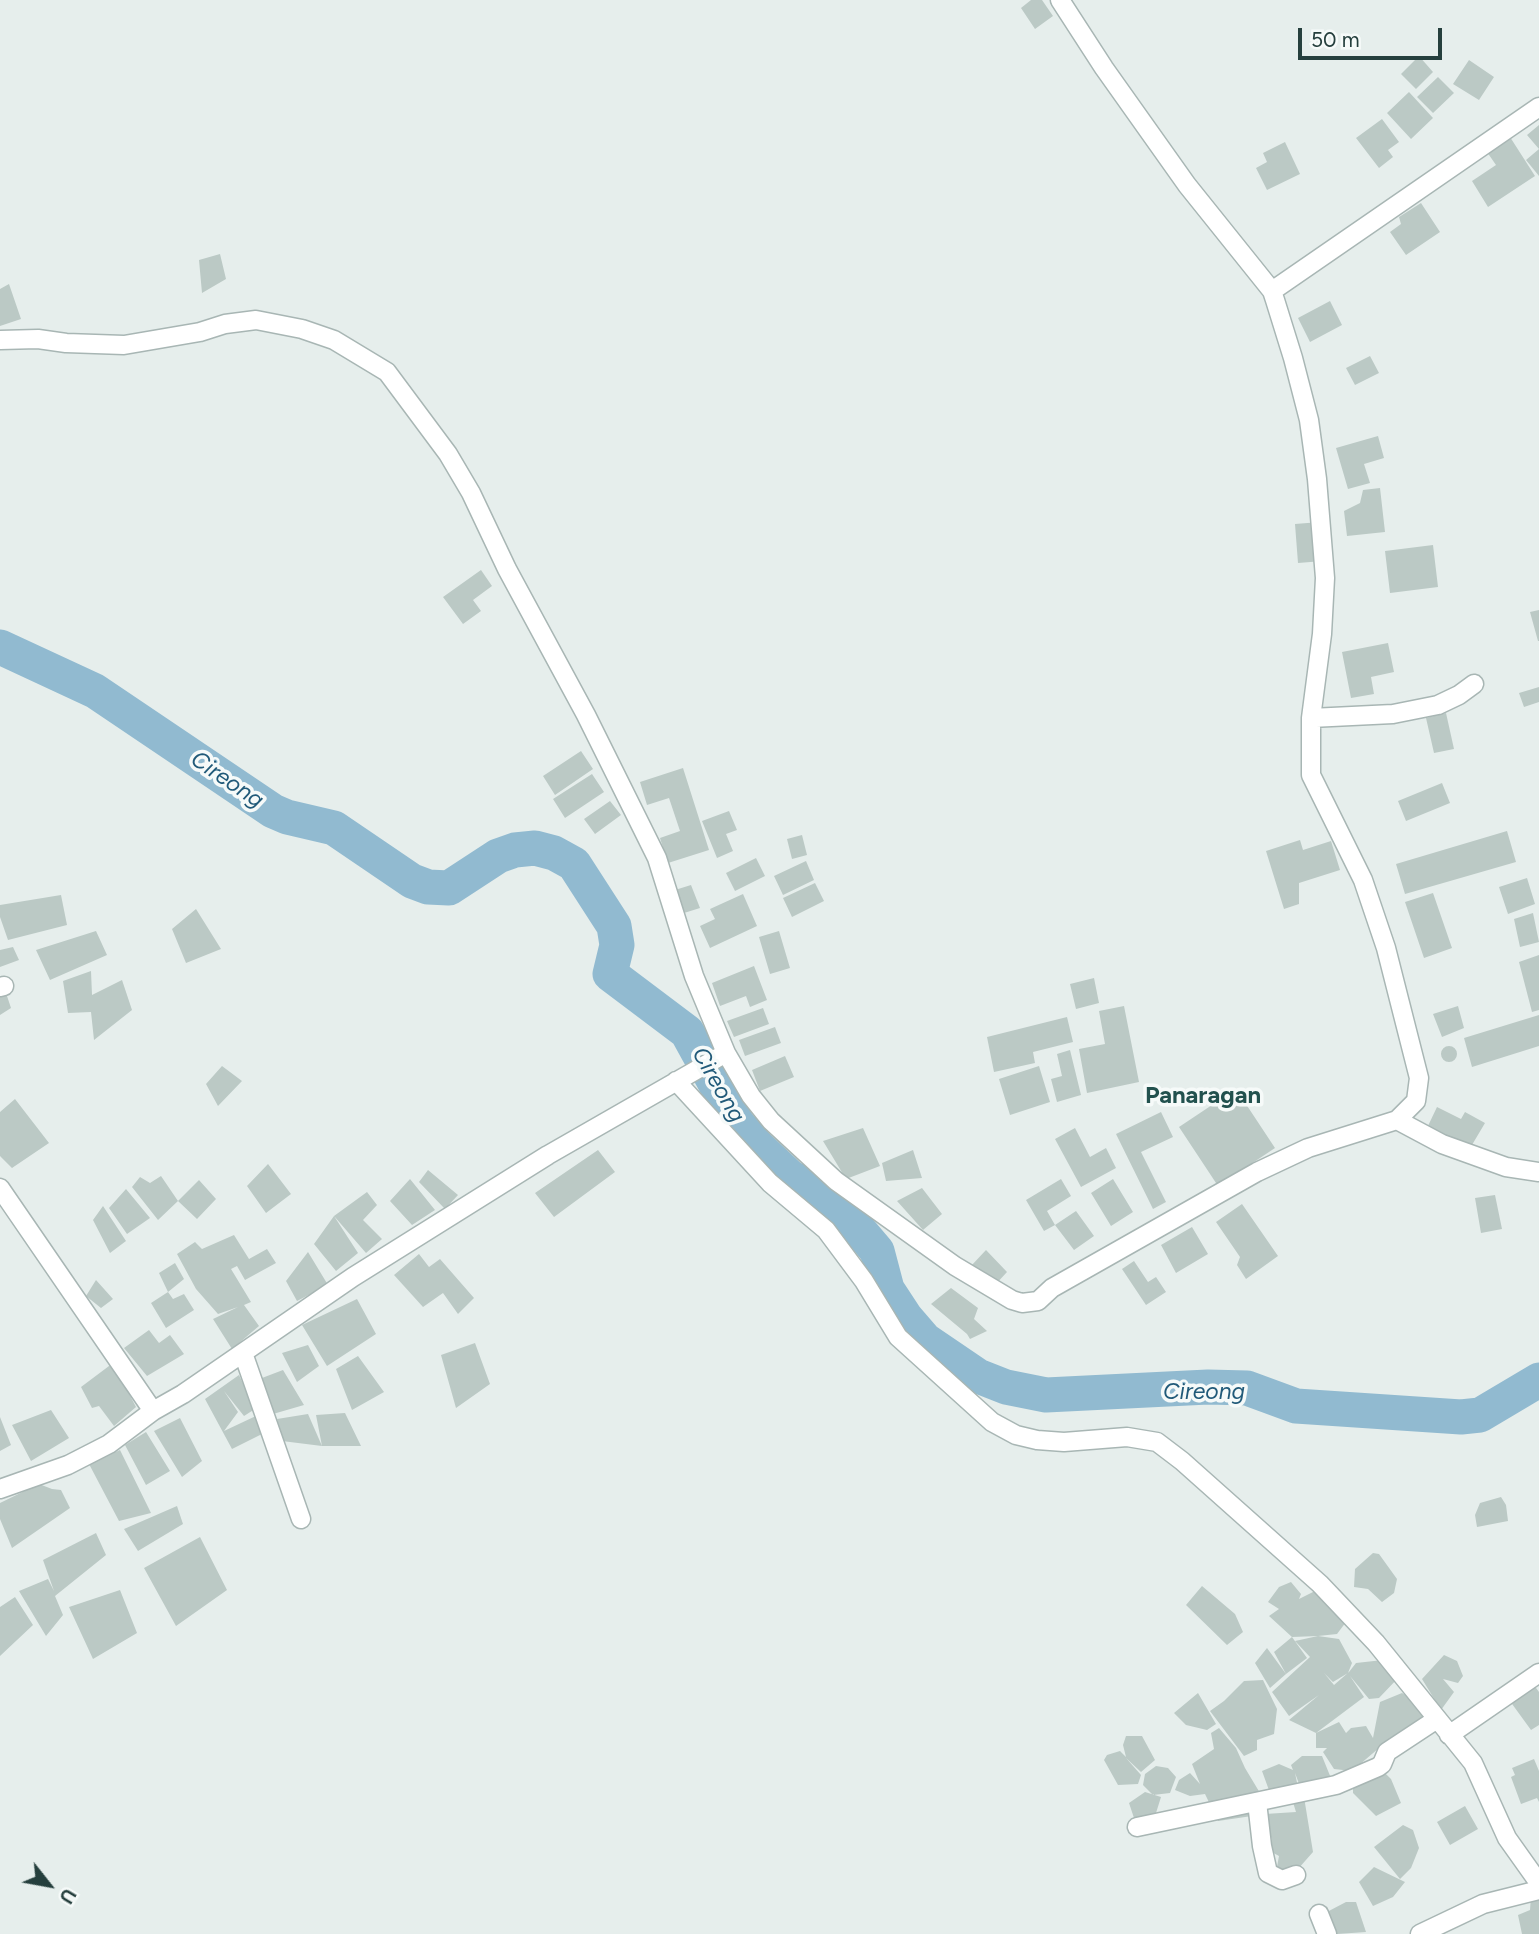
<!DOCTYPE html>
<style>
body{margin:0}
#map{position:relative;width:1539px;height:1934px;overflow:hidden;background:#e6eeec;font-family:Figtree,sans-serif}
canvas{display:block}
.north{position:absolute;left:14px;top:1850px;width:70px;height:70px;-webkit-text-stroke:5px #f6faf9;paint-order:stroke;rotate:121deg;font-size:19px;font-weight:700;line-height:28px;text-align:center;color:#253f3d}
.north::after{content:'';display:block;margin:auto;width:24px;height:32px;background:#253f3d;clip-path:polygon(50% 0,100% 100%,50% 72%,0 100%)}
.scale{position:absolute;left:1298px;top:28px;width:144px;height:32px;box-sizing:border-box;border:4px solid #253f3d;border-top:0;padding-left:9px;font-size:21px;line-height:24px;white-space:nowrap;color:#253f3d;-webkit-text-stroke:5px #f6faf9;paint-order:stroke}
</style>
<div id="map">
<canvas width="1539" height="1934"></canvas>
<div class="north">U</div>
<div class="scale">50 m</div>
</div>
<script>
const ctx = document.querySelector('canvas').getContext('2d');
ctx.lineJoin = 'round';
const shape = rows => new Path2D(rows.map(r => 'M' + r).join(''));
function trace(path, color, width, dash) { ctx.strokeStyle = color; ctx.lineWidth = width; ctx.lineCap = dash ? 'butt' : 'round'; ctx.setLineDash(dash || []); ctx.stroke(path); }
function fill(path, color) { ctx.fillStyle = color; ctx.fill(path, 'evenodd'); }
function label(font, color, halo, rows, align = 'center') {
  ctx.font = font + ' Figtree,sans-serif'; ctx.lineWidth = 7; ctx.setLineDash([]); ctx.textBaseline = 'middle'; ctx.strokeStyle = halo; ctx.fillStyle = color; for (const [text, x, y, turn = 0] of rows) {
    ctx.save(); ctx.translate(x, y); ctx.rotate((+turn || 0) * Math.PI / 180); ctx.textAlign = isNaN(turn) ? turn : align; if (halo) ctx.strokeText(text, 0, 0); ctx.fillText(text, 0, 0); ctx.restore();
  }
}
trace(shape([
 [0,647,95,691,273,811,287,817,334,828,412,881,428,887,449,888,498,856,515,850,535,848,554,853,574,864,614,926,617,945,610,974,687,1032,737,1123,756,1145,790,1177,837,1204,877,1251,887,1289,906,1318,925,1340,978,1376,1006,1387,1046,1395,1208,1387,1247,1388,1296,1406,1461,1417,1480,1415,1539,1380]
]), '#91bad0', 35);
fill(shape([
 [1031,0,1042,0,1053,16,1035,29,1021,8],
 [1419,56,1433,72,1416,89,1401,74],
 [1469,60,1494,77,1479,100,1453,84],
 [1438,77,1454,93,1433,113,1417,97],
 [1409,92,1433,118,1411,139,1387,113],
 [1382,119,1399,142,1388,150,1393,157,1379,168,1356,138],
 [1539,125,1539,176,1526,160,1539,149,1527,135],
 [1510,137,1535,176,1488,207,1472,181,1496,165,1487,152],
 [1285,142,1300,174,1267,190,1256,168,1267,162,1263,153],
 [1421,203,1440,232,1406,255,1390,232,1401,224,1399,217],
 [220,254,226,279,202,293,199,260],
 [9,284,21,319,0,326,0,289],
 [1330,301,1342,325,1310,342,1298,318],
 [1370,356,1379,373,1355,385,1346,368],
 [1378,436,1384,458,1364,464,1370,483,1348,489,1336,448],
 [1380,488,1385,532,1347,536,1344,511,1360,503,1363,490],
 [1320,522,1323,561,1298,563,1295,524],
 [1433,545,1438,587,1390,593,1385,551],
 [481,570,492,586,473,600,481,611,463,624,443,597],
 [1539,610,1539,641,1538,641,1530,612],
 [1388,643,1394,672,1371,677,1374,694,1351,698,1342,652],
 [1539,687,1539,702,1524,707,1519,693],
 [1446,713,1454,749,1434,753,1426,718],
 [581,751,593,769,555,795,543,776],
 [683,768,709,850,668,863,660,838,680,831,669,798,647,805,640,782],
 [592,774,604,792,565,818,553,799],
 [1442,783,1450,803,1406,821,1398,801],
 [610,801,621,815,595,834,584,819],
 [729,811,737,830,726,834,733,851,717,858,702,821],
 [1507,831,1516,862,1405,894,1396,864],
 [802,835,807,855,792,859,787,839],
 [1300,840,1303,850,1331,841,1340,870,1299,883,1299,904,1284,909,1266,851],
 [756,858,765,876,735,891,726,873],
 [806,861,814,880,783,895,774,876],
 [1527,878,1535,904,1508,914,1499,887],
 [815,883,824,901,792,917,783,898],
 [691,885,700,908,684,913,675,890],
 [1433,893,1452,948,1424,958,1405,902],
 [743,894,757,926,710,948,700,926,715,919,710,909],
 [61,895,67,925,8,940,0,917,0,905],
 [196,909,221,949,186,963,172,929],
 [1533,913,1539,942,1520,947,1514,919],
 [96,931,107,955,50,980,36,950],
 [779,931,790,968,770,974,759,937],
 [13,947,19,960,0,967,0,950],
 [1539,955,1539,1010,1532,1012,1519,962],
 [754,966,767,1000,750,1007,746,996,720,1006,712,983],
 [91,971,92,995,122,980,132,1010,94,1040,91,1012,68,1013,63,981],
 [1094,978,1099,1003,1076,1009,1070,984],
 [5,990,11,1008,0,1015,0,992],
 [1124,1006,1139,1082,1087,1093,1079,1049,1105,1044,1099,1011],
 [1458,1006,1464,1028,1442,1037,1433,1014],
 [763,1008,769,1024,734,1037,727,1021],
 [1539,1015,1539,1046,1472,1067,1464,1038],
 [1067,1017,1073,1042,1033,1052,1035,1063,994,1072,987,1037],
 [775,1027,781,1043,745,1056,739,1040],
 '1441 1054a8 8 0 1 1 16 0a8 8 0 1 1-16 0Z',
 [1070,1050,1081,1095,1057,1102,1051,1079,1062,1076,1057,1054],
 [785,1056,794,1077,760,1091,752,1070],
 [222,1066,242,1081,218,1106,206,1084],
 [1039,1066,1050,1102,1010,1115,999,1079],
 [1236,1089,1275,1148,1218,1186,1179,1127],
 [15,1099,49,1143,12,1168,0,1156,0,1112],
 [1437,1107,1461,1119,1465,1112,1485,1123,1469,1150,1427,1128],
 [1161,1112,1173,1137,1141,1152,1166,1202,1153,1209,1116,1134],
 [863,1128,880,1166,846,1179,823,1141],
 [1075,1128,1090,1157,1106,1148,1116,1168,1081,1187,1055,1139],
 [598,1150,615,1172,554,1217,535,1193],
 [913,1150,922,1178,886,1181,882,1163],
 [268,1164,291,1194,266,1213,247,1186],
 [428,1170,458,1195,445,1209,419,1182],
 [161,1176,178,1201,158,1220,132,1187,140,1177,150,1183],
 [410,1179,435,1210,412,1225,390,1201],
 [1061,1179,1071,1196,1047,1211,1055,1225,1044,1231,1026,1200],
 [1113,1179,1133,1212,1111,1226,1091,1193],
 [199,1180,216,1199,197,1219,178,1201],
 [922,1188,942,1214,923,1230,897,1201],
 [126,1189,150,1218,127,1234,109,1208],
 [367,1192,377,1205,363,1220,382,1239,366,1253,334,1216],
 [1495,1195,1502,1229,1481,1233,1475,1198],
 [1242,1204,1278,1256,1246,1279,1237,1265,1240,1257,1216,1222],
 [103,1206,126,1241,110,1253,93,1220],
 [1076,1211,1094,1236,1074,1250,1055,1225],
 [334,1216,358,1253,336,1271,314,1244],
 [1192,1227,1208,1254,1176,1273,1161,1245],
 [234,1235,249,1259,267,1249,276,1263,245,1280,237,1266,231,1269,251,1302,244,1305,259,1326,232,1349,213,1319,238,1307,218,1314,196,1289,177,1254,195,1242,202,1249],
 [986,1250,1007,1272,995,1285,971,1266],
 [308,1252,328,1285,297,1301,286,1281],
 [419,1254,429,1267,440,1259,474,1298,458,1314,443,1293,423,1307,394,1275],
 [1134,1261,1148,1282,1156,1277,1166,1292,1146,1305,1122,1269],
 [175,1263,184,1279,168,1292,159,1273],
 [96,1280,113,1299,101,1308,86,1296],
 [951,1288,978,1308,974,1319,987,1331,970,1339,967,1334,931,1304],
 [168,1292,173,1299,184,1294,194,1310,166,1328,151,1303],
 [357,1299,376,1334,327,1366,302,1325],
 [149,1330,159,1343,170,1335,184,1354,147,1376,124,1348],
 [475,1343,490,1384,456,1408,441,1355],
 [308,1345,319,1366,297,1382,282,1353],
 [358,1356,384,1392,352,1410,336,1369],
 [113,1363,136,1407,114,1426,99,1406,92,1408,81,1387],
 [283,1370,304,1405,273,1414,262,1378],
 [239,1375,255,1409,244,1416,224,1391,238,1412,224,1431,258,1415,264,1433,232,1449,205,1399],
 [51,1410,69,1438,31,1461,12,1425],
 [345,1413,361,1446,322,1446,316,1415],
 [308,1414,322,1446,282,1441,277,1419],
 [0,1417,11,1445,0,1451],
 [180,1418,202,1461,182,1477,154,1431],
 [146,1432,170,1471,146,1485,125,1445],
 [120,1450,151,1513,119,1521,89,1464],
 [39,1484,52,1489,61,1490,70,1508,12,1548,0,1519,0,1503],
 [1501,1497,1506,1505,1508,1521,1477,1527,1475,1515,1480,1503],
 [177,1506,183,1524,138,1551,124,1529],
 [96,1533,106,1555,55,1596,63,1615,46,1636,19,1591,48,1579,54,1591,43,1560],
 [200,1537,227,1590,176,1626,144,1568],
 [1373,1553,1379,1554,1397,1579,1394,1593,1382,1602,1368,1589,1354,1587,1355,1569],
 [1291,1582,1301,1594,1299,1599,1317,1590,1349,1618,1337,1634,1318,1636,1339,1639,1352,1663,1348,1673,1333,1682,1324,1673,1334,1685,1349,1672,1356,1663,1383,1660,1399,1677,1379,1698,1369,1699,1350,1676,1364,1697,1316,1733,1339,1722,1346,1733,1351,1728,1366,1726,1373,1738,1380,1702,1402,1693,1416,1702,1428,1719,1379,1748,1352,1771,1334,1769,1323,1752,1327,1748,1316,1748,1316,1733,1289,1720,1319,1695,1289,1716,1272,1692,1310,1657,1295,1641,1318,1636,1292,1637,1269,1616,1279,1609,1268,1602,1279,1587],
 [1202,1586,1235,1614,1243,1632,1227,1645,1186,1605],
 [120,1590,137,1633,93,1659,69,1607],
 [15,1597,33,1625,0,1656,0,1607],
 [1292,1637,1307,1658,1286,1674,1274,1652],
 [1267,1648,1286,1674,1270,1688,1255,1663],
 [1444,1655,1457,1661,1463,1676,1458,1683,1443,1679,1454,1692,1441,1710,1422,1679],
 [1263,1680,1277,1709,1274,1734,1257,1740,1257,1750,1244,1756,1210,1711,1224,1701,1244,1681],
 [1531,1681,1539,1692,1539,1725,1531,1730,1507,1697],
 [1198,1693,1216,1724,1207,1730,1186,1725,1174,1713],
 [1219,1728,1236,1748,1245,1768,1266,1803,1252,1816,1218,1821,1205,1794,1190,1796,1175,1790,1179,1780,1190,1773,1200,1784,1192,1764,1214,1749,1211,1733],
 [1126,1736,1142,1736,1155,1760,1141,1772,1126,1758,1141,1775,1138,1784,1118,1785,1104,1760,1107,1755,1120,1751,1126,1757,1123,1745],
 [1302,1756,1322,1756,1337,1793,1304,1797,1295,1773,1299,1792,1274,1804,1262,1771,1279,1764,1293,1770,1291,1765],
 [1534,1759,1539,1771,1539,1802,1537,1798,1521,1804,1511,1777,1515,1775,1512,1768],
 [1156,1766,1168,1768,1176,1777,1170,1793,1153,1795,1143,1785,1145,1774],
 [1381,1769,1391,1779,1401,1803,1376,1816,1353,1793,1353,1783],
 [1145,1792,1161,1797,1156,1813,1137,1827,1129,1803],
 [1304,1797,1313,1852,1298,1869,1276,1872,1279,1856,1268,1850,1272,1841,1265,1814,1296,1812,1292,1799],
 [1465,1806,1478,1829,1450,1845,1437,1822],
 [1403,1825,1413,1830,1419,1848,1411,1868,1400,1879,1374,1847],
 [1374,1867,1405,1882,1393,1897,1373,1906,1359,1882],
 [1531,1896,1539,1896,1539,1934,1522,1934,1518,1915,1530,1910],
 [1346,1902,1356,1902,1366,1932,1337,1934,1330,1930,1325,1913]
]), '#bbc9c5');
const street = shape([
 [1272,291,1539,107],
 [0,340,38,339,66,343,124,345,200,332,225,324,256,320,302,329,334,340,387,372,448,454,471,493,507,569,586,715,657,858,694,976,726,1053,751,1096,771,1121,836,1181,955,1266,1012,1300,1022,1303,1038,1301,1052,1288,1257,1172,1308,1148,1397,1120,1416,1101,1419,1078,1386,948,1363,880,1311,775,1311,718,1322,634,1325,578,1317,479,1309,420,1293,358,1275,300,1272,291,1187,185,1104,68,1060,0],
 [1311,718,1393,714,1438,705,1459,695,1474,684],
 [0,987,4,986],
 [676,1081,770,1183,826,1230,864,1281,898,1337,992,1422,1016,1435,1037,1440,1064,1442,1127,1437,1157,1442,1182,1461,1320,1584,1376,1643,1473,1763,1507,1838,1539,1883],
 [1397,1120,1442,1144,1506,1167,1539,1172],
 [0,1188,153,1411],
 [243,1353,301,1519],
 [0,1489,68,1465,109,1444,153,1411,183,1394,353,1277,548,1155,726,1053],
 [1449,1735,1539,1673],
 [1257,1802,1262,1846,1268,1873,1282,1880,1296,1875],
 [1137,1827,1336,1785,1378,1767,1382,1764,1387,1752,1437,1719],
 [1319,1914,1327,1934],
 [1420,1934,1483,1904,1539,1890]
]);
trace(street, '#a8b6b4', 21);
trace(street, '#fff', 18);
label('italic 23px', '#215a79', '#f6faf9', [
 ["Cireong",227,780,34],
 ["Cireong",718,1085,60],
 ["Cireong",1204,1392]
]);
label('bold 24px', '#22514e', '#f6faf9', [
 ["Panaragan",1203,1096]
]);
</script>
